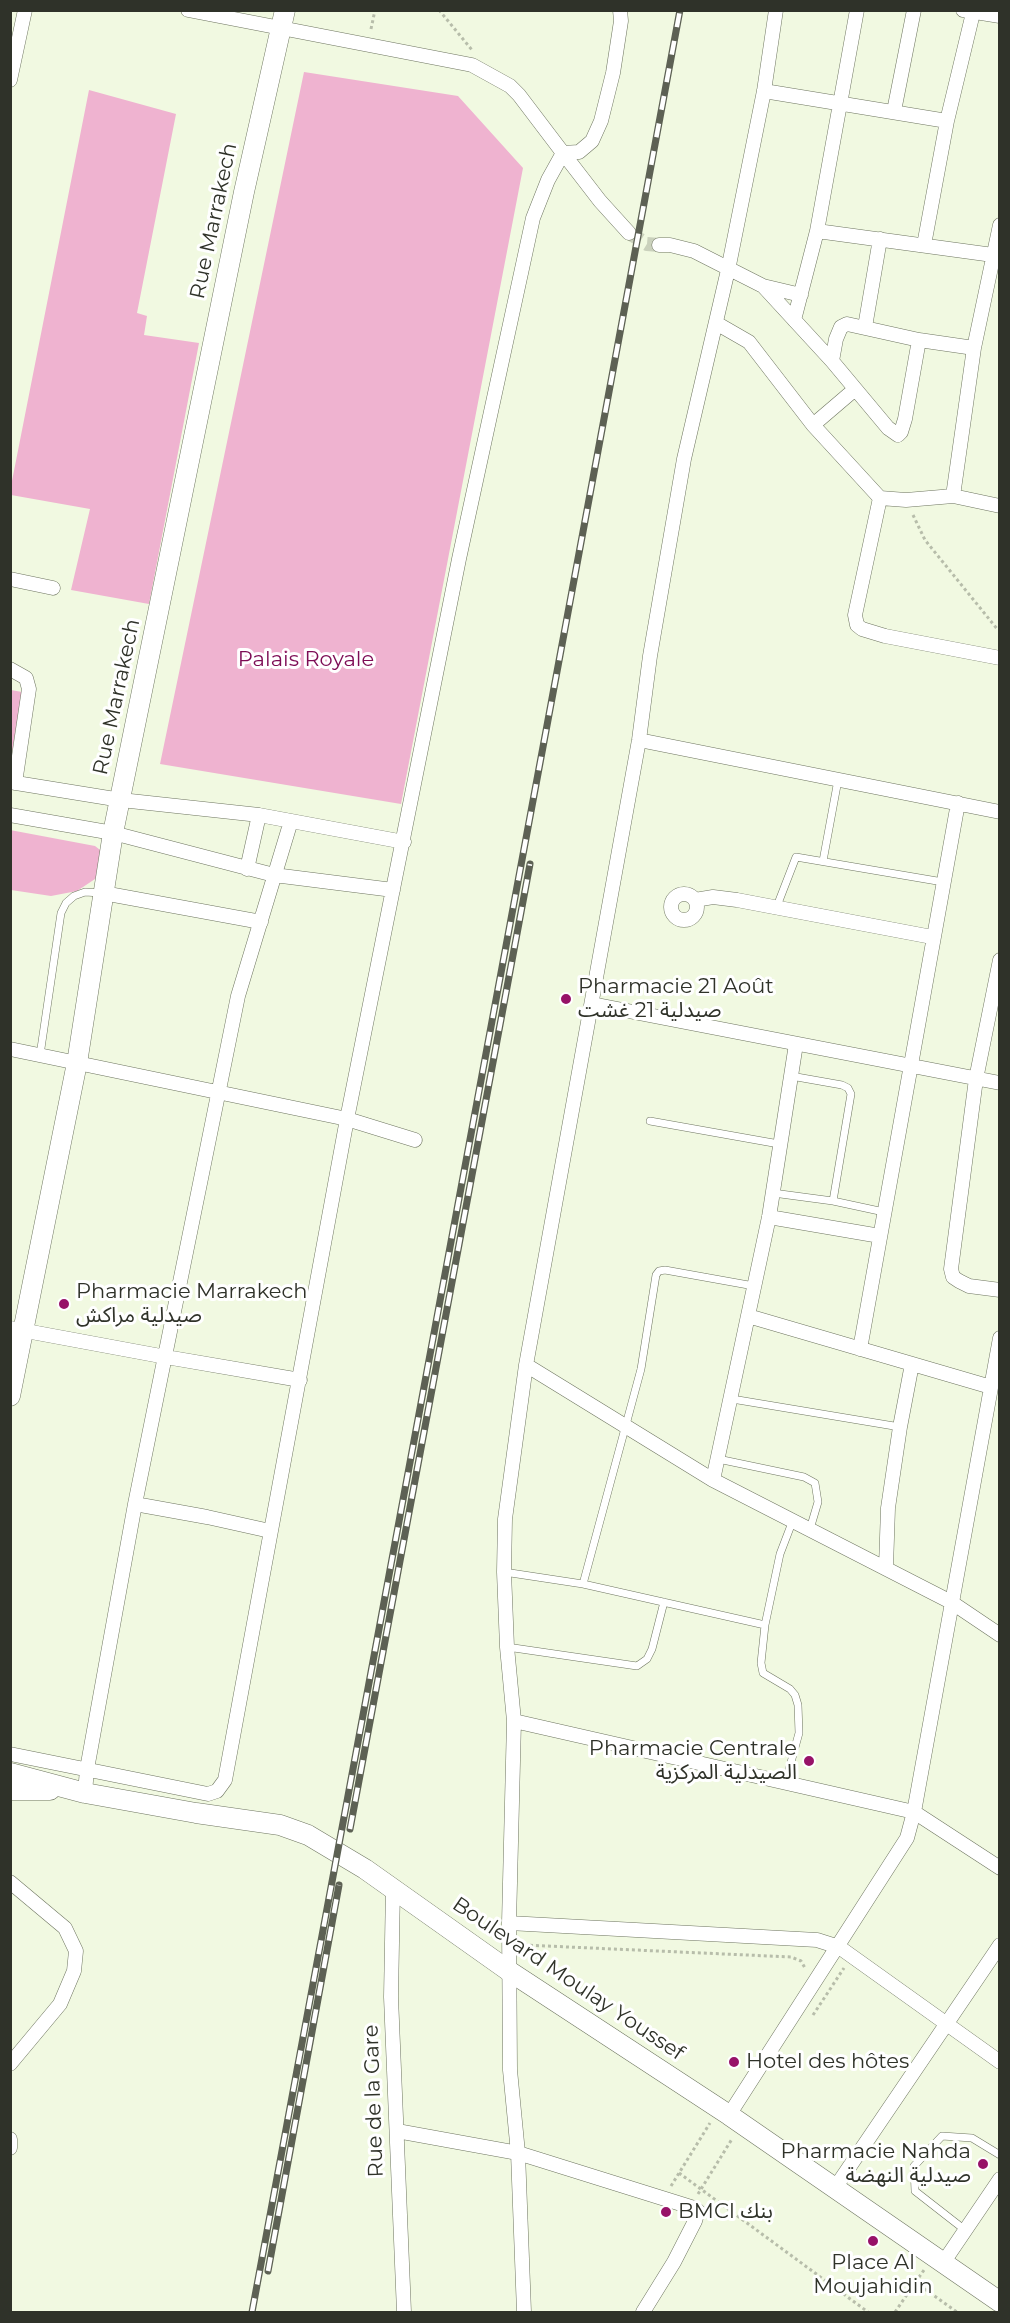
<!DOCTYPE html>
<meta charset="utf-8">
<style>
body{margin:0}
#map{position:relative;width:1010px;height:2323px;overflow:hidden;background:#f1f9e1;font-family:Montserrat,sans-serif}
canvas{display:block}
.frame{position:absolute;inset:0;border:12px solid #2f3229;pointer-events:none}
</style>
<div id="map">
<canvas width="1010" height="2323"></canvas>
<div class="frame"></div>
</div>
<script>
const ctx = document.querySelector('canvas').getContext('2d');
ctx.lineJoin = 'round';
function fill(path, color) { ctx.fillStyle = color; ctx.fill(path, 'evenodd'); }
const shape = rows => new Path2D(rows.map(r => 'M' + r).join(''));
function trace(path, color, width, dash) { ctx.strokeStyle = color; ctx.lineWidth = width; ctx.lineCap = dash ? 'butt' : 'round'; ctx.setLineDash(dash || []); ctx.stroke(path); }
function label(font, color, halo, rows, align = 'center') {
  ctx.font = font + ' Montserrat,"Noto Sans Arabic",sans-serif'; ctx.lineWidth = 6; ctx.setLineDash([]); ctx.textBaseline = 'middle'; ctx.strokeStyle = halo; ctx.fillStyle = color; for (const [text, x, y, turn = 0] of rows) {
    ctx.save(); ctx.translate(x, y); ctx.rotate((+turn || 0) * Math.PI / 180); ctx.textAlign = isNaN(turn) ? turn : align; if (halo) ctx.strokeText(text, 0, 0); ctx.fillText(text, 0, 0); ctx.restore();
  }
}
fill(shape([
 [304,72,458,96,523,168,401,804,160,764],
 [89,90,176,114,137,313,147,316,144,335,199,343,149,604,71,590,90,509,11,495,11,486],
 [11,690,22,692,11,759],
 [10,830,95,846,104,853,104,863,95,879,77,891,51,896,11,890]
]), '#efb3d0');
trace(shape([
 [629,233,647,244,659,245]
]), '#cad1bc', 14, [14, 7]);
const lane = shape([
 [823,861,838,780],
 [777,906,796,857,943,882],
 [40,1055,61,913,66,903,74,896,85,892,101,893],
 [791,1076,842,1085,848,1088,851,1094,833,1201],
 [650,1121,779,1144],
 [773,1193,833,1201,884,1212],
 [732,1399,900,1427],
 [718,1459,804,1477,815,1483,818,1502,810,1529],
 [504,1572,583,1584,765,1625],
 [583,1584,641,1369,656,1275,659,1271,665,1270,754,1286],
 [507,1647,637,1666,647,1659,652,1649,664,1602],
 [785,1784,799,1733,798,1705,795,1695,790,1689,763,1673,761,1663,765,1625,780,1554,793,1520],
 [965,2230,915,2191,914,2166,942,2136,972,2138,1000,2155]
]);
const street = shape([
 [963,10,1000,16],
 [10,80,25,10],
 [764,91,947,121],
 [894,111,914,10],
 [563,153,579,152,592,141,601,121,613,73,621,21,620,10],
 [563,153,600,201,629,233],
 [817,231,993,255],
 [659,245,670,245,694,251,763,286,832,361,888,428,898,435,901,432,905,419,919,340],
 [924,245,947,121,973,13],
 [763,286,801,295],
 [794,320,817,231,857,10],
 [716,323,749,342,813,425,880,498,906,500,953,496,1000,506],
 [865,327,880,239],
 [832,361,836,339,841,327,847,324,919,340,974,348],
 [813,425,854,390],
 [953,496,974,348,1000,225],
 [880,498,855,615,857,625,862,629,885,636,1000,658],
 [10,579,53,588],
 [10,669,26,678,29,689,15,783],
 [639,740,1000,812],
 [10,782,121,800,259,815,404,842],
 [10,815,113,833,274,875,393,890],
 [247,869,259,815],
 [103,893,261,922],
 '671 907a13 13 0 1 1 26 0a13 13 0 1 1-26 0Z',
 [695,900,713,897,737,900,932,937],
 [1000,960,976,1079,951,1269,953,1277,959,1281,969,1286,1000,1290],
 [592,1004,1000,1083],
 [10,1049,347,1119,415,1140],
 [769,1217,880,1236],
 [748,1316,991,1387],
 [10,1328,166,1357,300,1380],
 [1000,1338,914,1812,1000,1868],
 [860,1349,958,803],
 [526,1365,713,1480,951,1602,1000,1635],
 [713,1480,769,1217,796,1044],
 [135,1504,207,1517,270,1531],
 [886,1567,888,1508,900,1427,912,1364],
 [514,1721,914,1812,907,1838,729,2115],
 [10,1754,208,1794,217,1791,225,1780,347,1119,459,559,533,218,548,180,563,153,519,95,510,86,472,65,188,10],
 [85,1793,87,1769,135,1504,238,996,291,821],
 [10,1882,65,1928,76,1951,74,1971,60,2004,10,2064],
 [393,1888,391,1997,404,2312],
 [509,1923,817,1940,839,1947,1000,2062],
 [397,2131,518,2153,694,2208,698,2211,695,2221,674,2262,643,2312],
 [10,2139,10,2148],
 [835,2188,1000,1945],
 [943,2263,1000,2179],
 [524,2312,518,2153,510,2070,509,1923,514,1721,507,1647,504,1572,505,1519,526,1365,639,740,650,656,684,459,728,270,764,91,776,10]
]);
const secondary = shape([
 [10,1396,77,1063,113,833,244,192,285,10],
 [10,1773,85,1793,196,1813,280,1825,308,1835,365,1869,509,1971,729,2115,1000,2302],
 [10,1790,50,1790]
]);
trace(lane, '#6e7560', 8);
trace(street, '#6e7560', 15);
trace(secondary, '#6e7560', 21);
trace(shape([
 [439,10,472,50],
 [371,29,375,10],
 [913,515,925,540,998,630],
 [524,1945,791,1957,801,1961,805,1968],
 [813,2015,844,1968],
 [679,2173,868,2312],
 [671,2186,710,2123],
 [698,2194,732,2139],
 [915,2282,957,2312],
 [895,2312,924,2270]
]), '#b7bdaa', 3, [3, 3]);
trace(lane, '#fff', 7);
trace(street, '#fff', 14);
trace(secondary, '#fff', 20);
const rail = shape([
 [350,1829,530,864],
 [268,2271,339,1885],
 [252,2312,680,10]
]);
trace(rail, '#5d6154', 7);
trace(rail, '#fff', 4.5, [14]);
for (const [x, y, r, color] of [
 [566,999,6,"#971268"],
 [64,1304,6,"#971268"],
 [809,1761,6,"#971268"],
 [734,2062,6,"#971268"],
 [983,2164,6,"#971268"],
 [666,2212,6,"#971268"],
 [873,2241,6,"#971268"]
]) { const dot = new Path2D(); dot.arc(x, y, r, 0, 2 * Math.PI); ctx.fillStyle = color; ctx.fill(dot); trace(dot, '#fff', 2); }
label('21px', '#2f3229', '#fff', [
 ["Rue Marrakech",214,221,-78],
 ["Rue Marrakech",117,697,-78],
 ["Boulevard Moulay Youssef",568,1979,34],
 ["Rue de la Gare",374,2101,-92]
]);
label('21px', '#7d0c55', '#fff', [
 ["Palais Royale",306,660]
]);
label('21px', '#2f3229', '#fff', [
 ["Pharmacie 21 Août",578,987],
 ["صيدلية 21 غشت",578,1011],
 ["Pharmacie Marrakech",76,1292],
 ["صيدلية مراكش",76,1316],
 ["Pharmacie Centrale",797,1749,"right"],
 ["الصيدلية المركزية",797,1773,"right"],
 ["Hotel des hôtes",746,2062],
 ["Pharmacie Nahda",971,2152,"right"],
 ["صيدلية النهضة",971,2176,"right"],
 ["BMCI بنك",678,2212],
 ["Place Al",873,2263,"center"],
 ["Moujahidin",873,2287,"center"]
], 'left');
</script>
